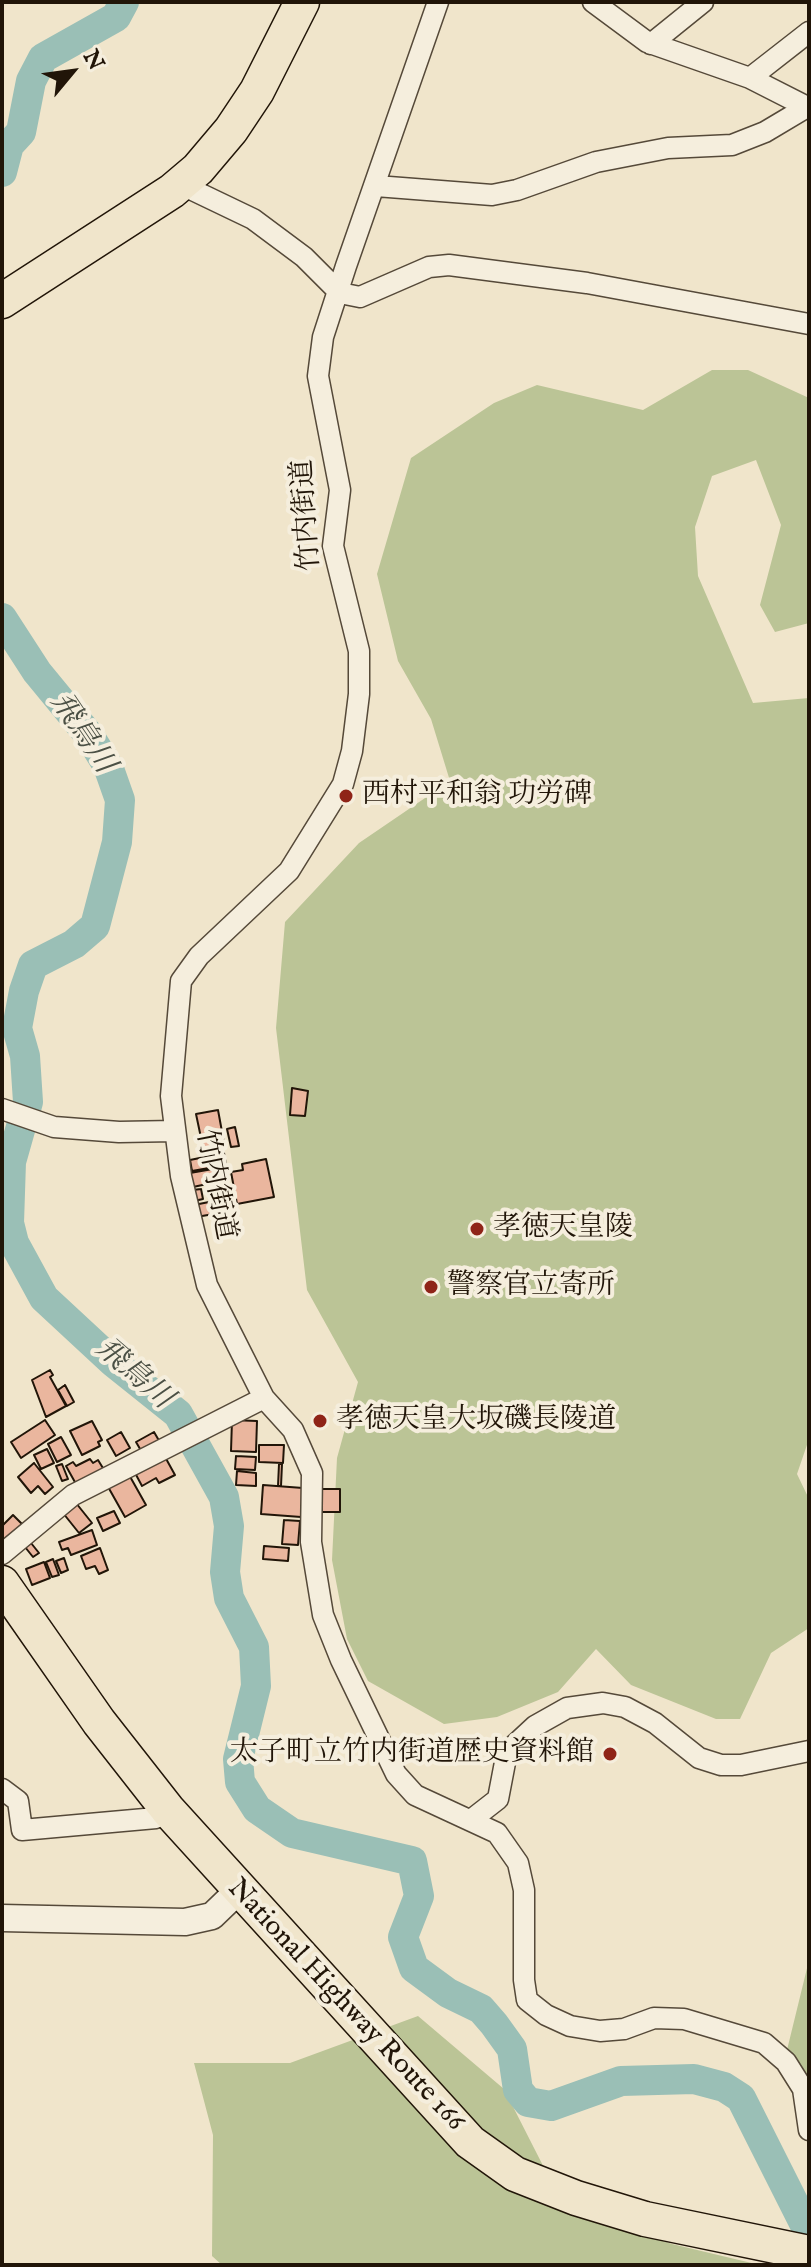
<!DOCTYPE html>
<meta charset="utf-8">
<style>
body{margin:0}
#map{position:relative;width:811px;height:2267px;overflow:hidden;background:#f0e5cb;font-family:"IM FELL English",serif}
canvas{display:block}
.frame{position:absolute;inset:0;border:4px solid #211508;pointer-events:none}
.north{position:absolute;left:32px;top:32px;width:80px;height:80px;-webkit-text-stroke:6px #f5eedd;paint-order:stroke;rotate:61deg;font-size:22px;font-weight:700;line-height:32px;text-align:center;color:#211508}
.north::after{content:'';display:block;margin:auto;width:28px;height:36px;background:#211508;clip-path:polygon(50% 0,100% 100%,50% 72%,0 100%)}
</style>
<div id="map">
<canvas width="811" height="2267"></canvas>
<div class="frame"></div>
<div class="north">N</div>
</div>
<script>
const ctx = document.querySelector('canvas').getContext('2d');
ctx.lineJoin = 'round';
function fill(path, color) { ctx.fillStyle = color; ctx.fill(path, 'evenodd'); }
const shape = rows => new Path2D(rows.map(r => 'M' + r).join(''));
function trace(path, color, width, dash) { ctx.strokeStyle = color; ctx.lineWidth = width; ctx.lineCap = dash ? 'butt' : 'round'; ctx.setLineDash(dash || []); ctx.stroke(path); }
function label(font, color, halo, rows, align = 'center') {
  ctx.font = font + ' "IM FELL English","Noto Serif JP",serif'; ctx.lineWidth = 8; ctx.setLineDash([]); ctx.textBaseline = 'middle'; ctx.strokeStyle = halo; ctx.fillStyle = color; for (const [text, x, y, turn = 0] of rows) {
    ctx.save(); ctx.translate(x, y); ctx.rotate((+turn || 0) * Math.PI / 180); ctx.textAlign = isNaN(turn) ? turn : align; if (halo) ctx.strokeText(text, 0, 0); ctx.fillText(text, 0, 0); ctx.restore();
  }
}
fill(shape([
 [712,370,748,370,809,398,809,623,775,632,760,605,781,525,756,460,712,476,695,527,698,576,753,703,809,698,809,1439,797,1474,809,1499,809,1628,771,1653,740,1719,716,1719,631,1685,596,1649,558,1692,497,1717,444,1724,368,1681,347,1639,332,1560,337,1458,358,1382,307,1290,276,1028,285,922,359,843,450,781,431,719,398,661,377,574,411,458,494,403,537,385,643,410],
 [809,1960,809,2136,787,2050],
 [418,2016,504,2089,563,2205,672,2244,760,2265,222,2265,212,2256,213,2135,194,2063,290,2063]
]), '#bbc496');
trace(shape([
 [2,172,9,145,21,132,31,81,43,58,116,17,124,2],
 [2,618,37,672,88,734,108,766,120,800,117,842,95,926,74,944,33,965,24,991,17,1028,25,1056,28,1102,11,1162,9,1223,14,1243,44,1298,113,1362,178,1414,224,1497,229,1526,225,1572,229,1598,254,1647,256,1686,238,1759,240,1782,257,1809,292,1833,412,1861,419,1896,403,1937,414,1968,448,1993,481,2009,494,2024,512,2049,518,2090,528,2102,551,2106,621,2081,694,2079,724,2087,741,2098,809,2233]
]), '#9abfb6', 30);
const building = shape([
 [292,1088,308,1091,305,1116,290,1115,292,1088],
 [218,1110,225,1148,204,1152,196,1114,218,1110],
 [235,1127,239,1146,231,1147,227,1129,235,1127],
 [224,1153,226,1165,192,1171,190,1160,224,1153],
 [266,1159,274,1197,237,1204,231,1172,243,1170,242,1164,266,1159],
 [224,1167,226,1180,193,1187,190,1173,224,1167],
 [201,1189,203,1199,194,1201,193,1190,201,1189],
 [229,1198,232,1211,196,1217,194,1205,229,1198],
 [50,1370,53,1375,50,1377,66,1406,46,1417,32,1380,50,1370],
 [65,1385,74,1402,67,1406,58,1390,65,1385],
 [45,1420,55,1435,21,1458,11,1442,45,1420],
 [232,1420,257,1421,256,1452,231,1451,232,1420],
 [92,1421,102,1440,98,1442,100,1446,82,1455,70,1431,92,1421],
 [121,1432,130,1448,116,1456,107,1440,121,1432],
 [154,1432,161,1444,143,1454,136,1442,154,1432],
 [61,1437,71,1455,57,1462,48,1444,61,1437],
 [259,1445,284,1445,283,1463,259,1462,259,1445],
 [47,1449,54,1463,41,1469,34,1455,47,1449],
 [164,1455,175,1475,159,1483,156,1478,142,1486,134,1471,164,1455],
 [236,1456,256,1457,255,1470,235,1469,236,1456],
 [90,1459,93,1463,98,1460,106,1473,76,1484,66,1466,73,1462,76,1466,90,1459],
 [34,1463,53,1487,45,1494,38,1486,31,1493,18,1477,34,1463],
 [62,1464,68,1479,62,1481,56,1466,62,1464],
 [279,1464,282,1464,281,1486,278,1486,279,1464],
 [237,1471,256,1473,256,1486,236,1485,237,1471],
 [128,1473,146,1505,125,1517,107,1485,128,1473],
 [263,1485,303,1488,301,1517,261,1514,263,1485],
 [321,1489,340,1489,340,1512,322,1512,321,1489],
 [76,1503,92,1523,79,1533,63,1513,76,1503],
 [114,1511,120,1523,103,1531,97,1518,114,1511],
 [13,1515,25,1527,7,1545,2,1539,2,1526,13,1515],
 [284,1520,300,1521,298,1545,282,1544,284,1520],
 [92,1530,97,1545,71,1555,68,1548,62,1550,59,1542,92,1530],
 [31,1543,39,1553,33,1557,25,1547,31,1543],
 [264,1546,289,1548,288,1561,263,1559,264,1546],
 [100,1548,108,1570,99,1574,95,1566,86,1569,81,1556,100,1548],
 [64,1558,68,1570,61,1573,56,1561,64,1558],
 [53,1559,59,1575,52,1577,46,1562,53,1559],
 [44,1562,50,1578,32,1585,26,1569,44,1562]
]);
fill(building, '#eab69e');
trace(building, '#211508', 2);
const minor = shape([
 [438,2,346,266,323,337,318,376,340,490,333,546,359,651,359,694,352,751,343,784,289,871,199,956,181,981,171,1096,181,1176,207,1285,264,1398,293,1430,312,1473,311,1542,323,1615,341,1660,396,1774,415,1795,497,1833,518,1863,524,1890,524,1980,527,2000,546,2015,570,2026,600,2031,624,2029,654,2018,684,2019,764,2043,786,2062,803,2089,809,2130],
 [593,2,647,42,750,78,809,108],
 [651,44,703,2],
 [750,78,809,32],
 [180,184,253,219,304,257,340,293,360,297,429,267,449,265,587,283,809,324],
 [376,186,492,195,517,190,596,162,668,148,732,145,765,132,807,107],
 [2,1109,54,1127,119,1132,174,1131],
 [2,1554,73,1495,264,1398],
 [2,1789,18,1801,22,1830,156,1818,168,1810],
 [471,1820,498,1799,507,1752,535,1726,567,1708,603,1703,625,1707,655,1723,699,1758,721,1765,741,1765,809,1751]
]);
const tertiary = shape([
 [2,1918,185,1922,212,1916,238,1891]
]);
const trunk = shape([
 [2,301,172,191,198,169,231,130,257,91,302,2],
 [2,1583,99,1722,168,1810,470,2142,515,2174,576,2198,645,2219,809,2253]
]);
trace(minor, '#554939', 23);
trace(tertiary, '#554939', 29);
trace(trunk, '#211508', 37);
trace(minor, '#f5eedd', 20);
trace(tertiary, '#f5eedd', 26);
trace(trunk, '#f0e5cb', 34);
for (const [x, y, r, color] of [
 [346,796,8,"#8f2418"],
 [477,1229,8,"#8f2418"],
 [431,1287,8,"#8f2418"],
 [320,1421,8,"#8f2418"],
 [610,1754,8,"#8f2418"]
]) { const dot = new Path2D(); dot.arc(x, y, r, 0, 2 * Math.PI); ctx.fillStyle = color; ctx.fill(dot); trace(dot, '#f5eedd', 3); }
label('28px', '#211508', '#f5eedd', [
 ["竹内街道",308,515,-94],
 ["竹内街道",214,1185,79],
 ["National Highway Route 166",345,2006,47]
]);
label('28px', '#211508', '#f5eedd', [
 ["西村平和翁 功労碑",362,796],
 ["孝徳天皇陵",493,1229],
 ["警察官立寄所",447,1287],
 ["孝徳天皇大坂磯長陵道",336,1421],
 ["太子町立竹内街道歴史資料館",594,1754,"right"]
], 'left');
label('italic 30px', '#4b5045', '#f5eedd', [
 ["飛鳥川",81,734,56],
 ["飛鳥川",133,1375,41]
]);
</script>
